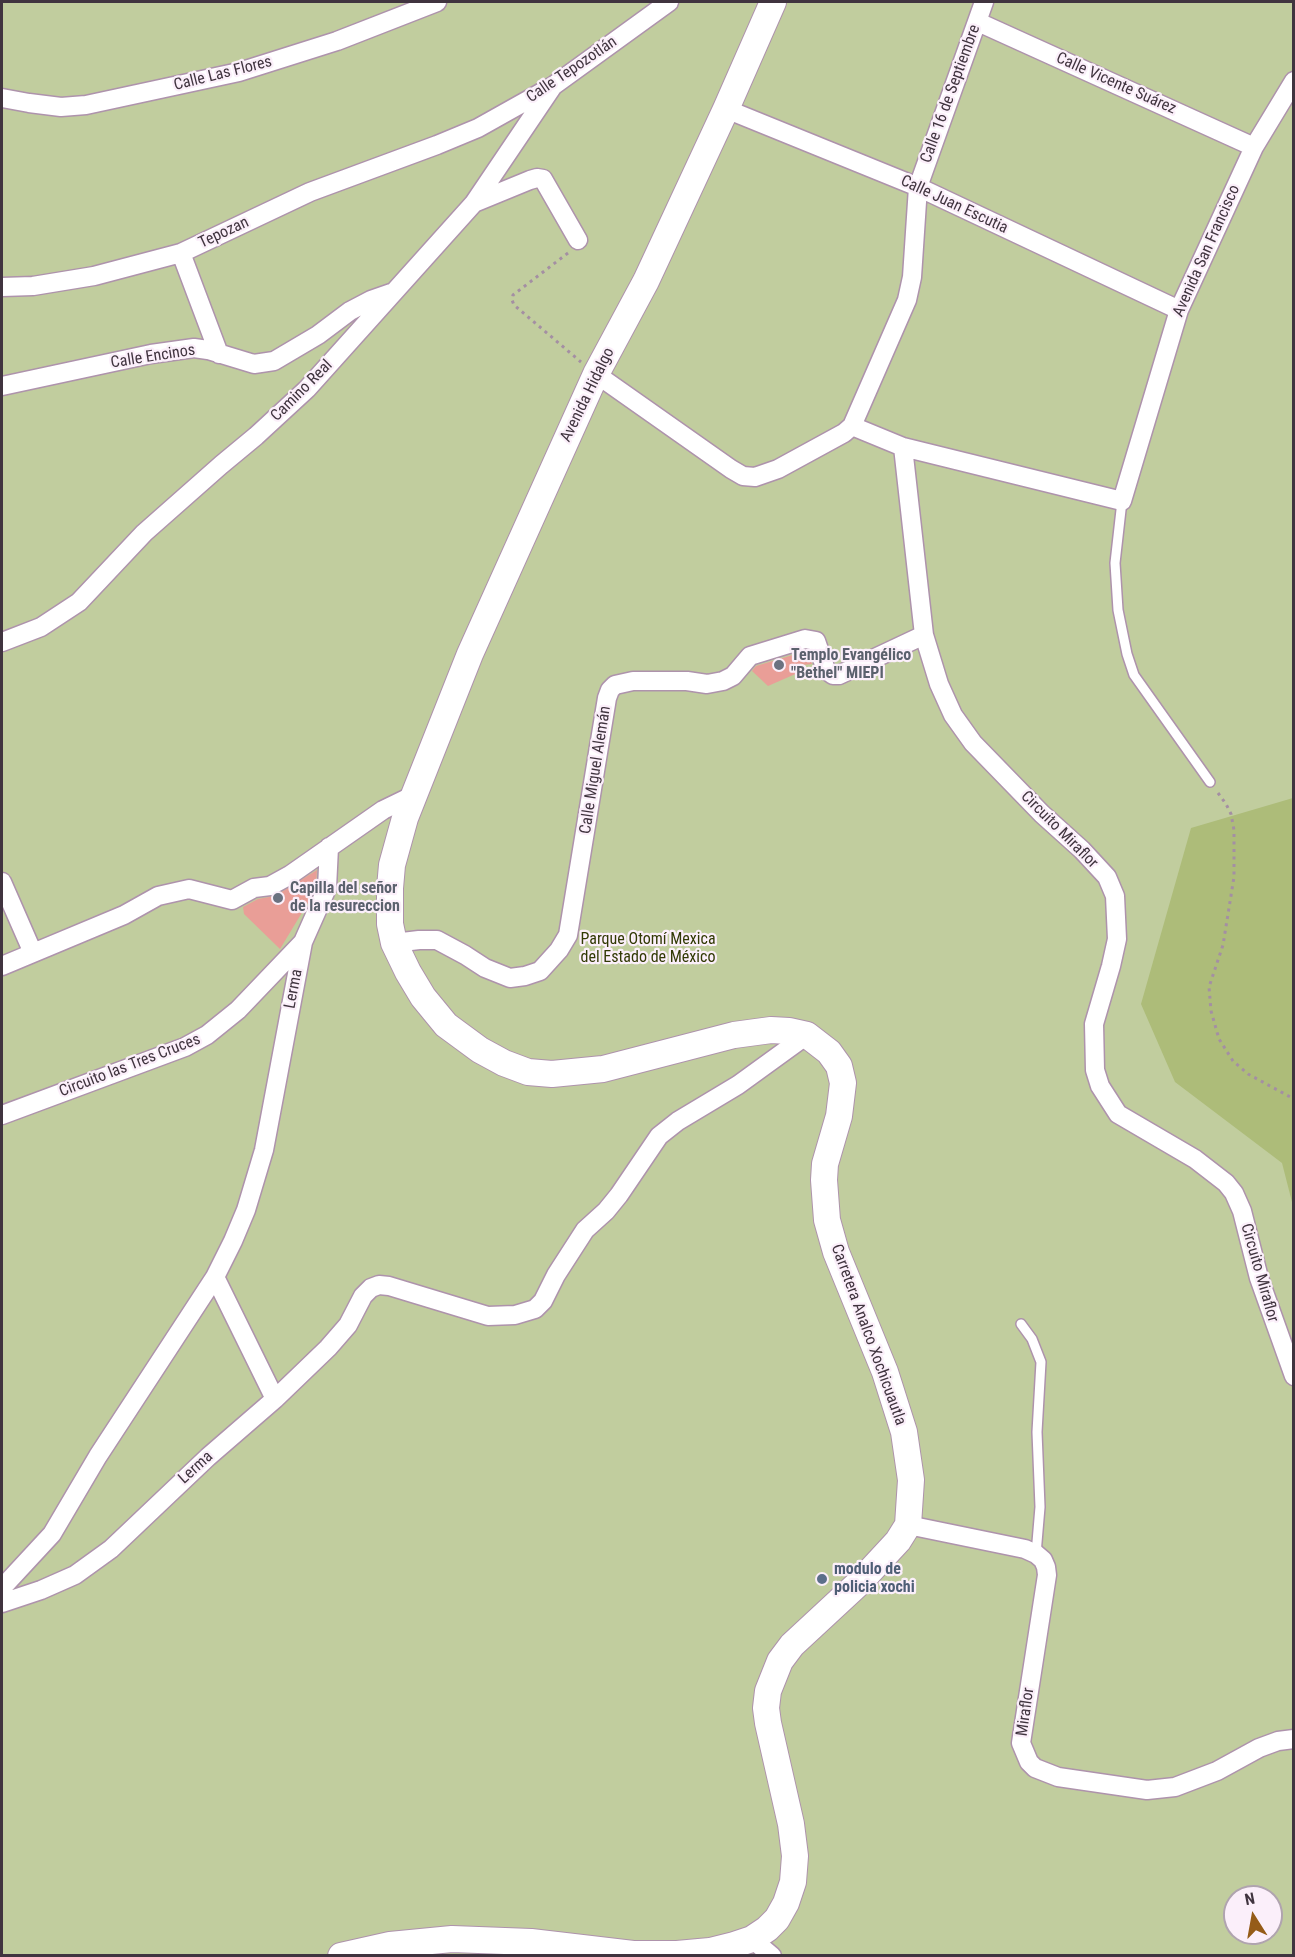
<!DOCTYPE html>
<meta charset="utf-8">
<style>
body{margin:0}
#map{position:relative;width:1295px;height:1957px;overflow:hidden;background:#f9dcf7;font-family:"Roboto Condensed",sans-serif}
canvas{display:block}
.frame{position:absolute;inset:0;border:3px solid #40343f;pointer-events:none}
.north{position:absolute;left:1223px;top:1885px;width:60px;height:60px;box-sizing:border-box;background:#fbeffa;border:2px solid #b0a4af;border-radius:50%;rotate:349deg;font-size:16px;font-weight:700;line-height:24px;text-align:center;color:#40343f}
.north::after{content:'';display:block;margin:auto;width:21px;height:27px;background:#955c18;clip-path:polygon(50% 0,100% 100%,50% 72%,0 100%)}
</style>
<div id="map">
<canvas width="1295" height="1957"></canvas>
<div class="frame"></div>
<div class="north">N</div>
</div>
<script>
const ctx = document.querySelector('canvas').getContext('2d');
ctx.lineJoin = 'round';
function fill(path, color) { ctx.fillStyle = color; ctx.fill(path, 'evenodd'); }
const shape = rows => new Path2D(rows.map(r => 'M' + r).join(''));
function trace(path, color, width, dash) { ctx.strokeStyle = color; ctx.lineWidth = width; ctx.lineCap = dash ? 'butt' : 'round'; ctx.setLineDash(dash || []); ctx.stroke(path); }
function label(font, color, halo, rows, align = 'center') {
  ctx.font = font + ' "Roboto Condensed",sans-serif'; ctx.lineWidth = 4.5; ctx.setLineDash([]); ctx.textBaseline = 'middle'; ctx.strokeStyle = halo; ctx.fillStyle = color; for (const [text, x, y, turn = 0] of rows) {
    ctx.save(); ctx.translate(x, y); ctx.rotate((+turn || 0) * Math.PI / 180); ctx.textAlign = isNaN(turn) ? turn : align; if (halo) ctx.strokeText(text, 0, 0); ctx.fillText(text, 0, 0); ctx.restore();
  }
}
fill(shape([
 [2,2,1293,2,1293,1955,2,1956],
 [1235,1897,1271,1897,1271,1933,1235,1933]
]), '#c1cd9e');
fill(shape([
 [1293,798,1294,798,1293,1206,1282,1163,1175,1082,1141,1004,1191,828]
]), '#adbc79');
fill(shape([
 [806,651,808,651,812,664,803,665,804,668,800,672,768,686,752,671,756,666],
 [317,870,316,885,309,901,280,949,244,914,243,907,258,899,275,896]
]), '#e99e97');
const service = shape([
 [1122,501,1115,563,1118,610,1127,654,1134,675,1210,782],
 [1021,1324,1032,1339,1041,1362,1037,1432,1040,1507,1036,1554]
]);
const minor = shape([
 [978,22,1254,147],
 [2,98,29,103,61,107,86,105,239,72,337,41,437,2],
 [726,109,918,187,1179,310],
 [474,203,530,180,537,178,543,179,578,240],
 [181,253,219,354],
 [2,287,33,286,94,276,181,253,310,192,437,145,478,128,553,86,669,2],
 [596,374,731,469,743,476,755,477,778,469,844,433,852,426,903,447,1122,501,1179,310,1254,147,1294,81],
 [2,386,151,354,194,348,208,350,254,364,274,361,318,335,350,311,371,300,391,293],
 [852,426,907,300,912,277,918,187,984,2],
 [903,447,924,635,939,684,953,715,973,743,1042,814,1082,850,1107,877,1115,896,1117,939,1111,966,1094,1024,1095,1070,1100,1086,1118,1114,1195,1159,1226,1183,1234,1193,1242,1211,1259,1278,1294,1376],
 [2,642,41,627,79,602,144,533,221,465,256,436,307,389,474,203,553,86],
 [2,882,33,953],
 [394,943,419,940,437,940,465,955,485,968,510,978,525,976,540,971,559,950,568,935,607,698,610,690,615,685,633,681,687,681,707,684,723,681,733,676,750,656,805,639,816,641,826,670,833,675,839,675,924,635],
 [2,966,124,915,158,896,189,889,232,900,254,888,270,886,290,875,383,810,416,794],
 [2,1115,185,1047,207,1035,238,1010,303,942,327,888,329,847],
 [275,1399,328,1348,348,1325,363,1296,371,1288,379,1285,389,1286,488,1316,515,1315,535,1309,543,1301,556,1275,585,1230,606,1211,619,1195,659,1136,678,1121,738,1085,807,1035],
 [908,1525,1025,1549,1036,1554,1043,1560,1046,1567,1047,1575,1021,1743,1029,1762,1035,1768,1058,1777,1147,1790,1175,1787,1217,1771,1259,1748,1278,1741,1294,1739],
 [2,1588,52,1534,98,1456,215,1277,233,1241,246,1210,264,1150,303,942],
 [2,1603,41,1590,75,1575,111,1549,208,1457,275,1399,215,1277],
 [752,1939,772,1956]
]);
const secondary = shape([
 [341,1956,390,1945,452,1939,531,1942,633,1954,677,1954,710,1951,734,1945,752,1939,767,1929,777,1919,786,1903,793,1882,795,1856,791,1824,768,1723,766,1708,768,1691,780,1661,792,1645,860,1582,898,1541,908,1525,911,1480,904,1432,885,1372,836,1252,827,1220,824,1180,825,1164,839,1116,843,1083,839,1066,829,1052,807,1035,789,1031,771,1030,734,1035,603,1069,552,1074,528,1072,504,1063,480,1050,446,1025,423,997,408,972,394,943,390,924,390,888,392,865,405,818,470,654,596,374,646,281,726,109,773,2]
]);
trace(service, '#ae93ac', 12);
trace(minor, '#ae93ac', 21);
trace(secondary, '#ae93ac', 28);
trace(shape([
 [568,253,513,295,512,300,514,305,581,362],
 [1218,793,1226,804,1231,814,1234,830,1234,877,1223,945,1209,987,1211,1011,1219,1039,1233,1061,1248,1074,1294,1099]
]), '#a48fa3', 3, [3, 4.5]);
trace(service, '#fff', 9);
trace(minor, '#fff', 18);
trace(secondary, '#fff', 26);
for (const [x, y, r, color] of [
 [779,665,6,"#6b7280"],
 [278,898,6,"#6b7280"],
 [822,1579,6,"#5c6f8a"]
]) { const dot = new Path2D(); dot.arc(x, y, r, 0, 2 * Math.PI); ctx.fillStyle = color; ctx.fill(dot); trace(dot, '#fbeffa', 2); }
label('16px', '#40343f', '#fbeffa', [
 ["Calle Tepozotlán",572,70,-34],
 ["Calle Las Flores",223,74,-14],
 ["Calle Vicente Suárez",1116,84,24],
 ["Calle 16 de Septiembre",951,94,-70],
 ["Calle Juan Escutia",954,205,25],
 ["Tepozan",224,233,-25],
 ["Avenida San Francisco",1207,251,-66],
 ["Calle Encinos",153,357,-9],
 ["Camino Real",302,391,-45],
 ["Avenida Hidalgo",588,395,-64],
 ["Calle Miguel Alemán",596,770,-81],
 ["Circuito Miraflor",1059,830,45],
 ["Lerma",294,989,-79],
 ["Circuito las Tres Cruces",130,1066,-21],
 ["Circuito Miraflor",1259,1273,74],
 ["Carretera Analco Xochicuautla",868,1335,70],
 ["Lerma",196,1468,-42],
 ["Miraflor",1026,1712,-82]
]);
label('bold 16px', '#5b616d', '#fbeffa', [
 ["Templo Evangélico",791,656],
 ["\"Bethel\" MIEPI",791,674],
 ["Capilla del señor",290,889],
 ["de la resureccion",290,907]
], 'left');
label('16px', '#313904', '#fbeffa', [
 ["Parque Otomí Mexica",648,940],
 ["del Estado de México",648,958]
]);
label('bold 16px', '#4e5e75', '#fbeffa', [
 ["modulo de",834,1570],
 ["policia xochi",834,1588]
], 'left');
</script>
